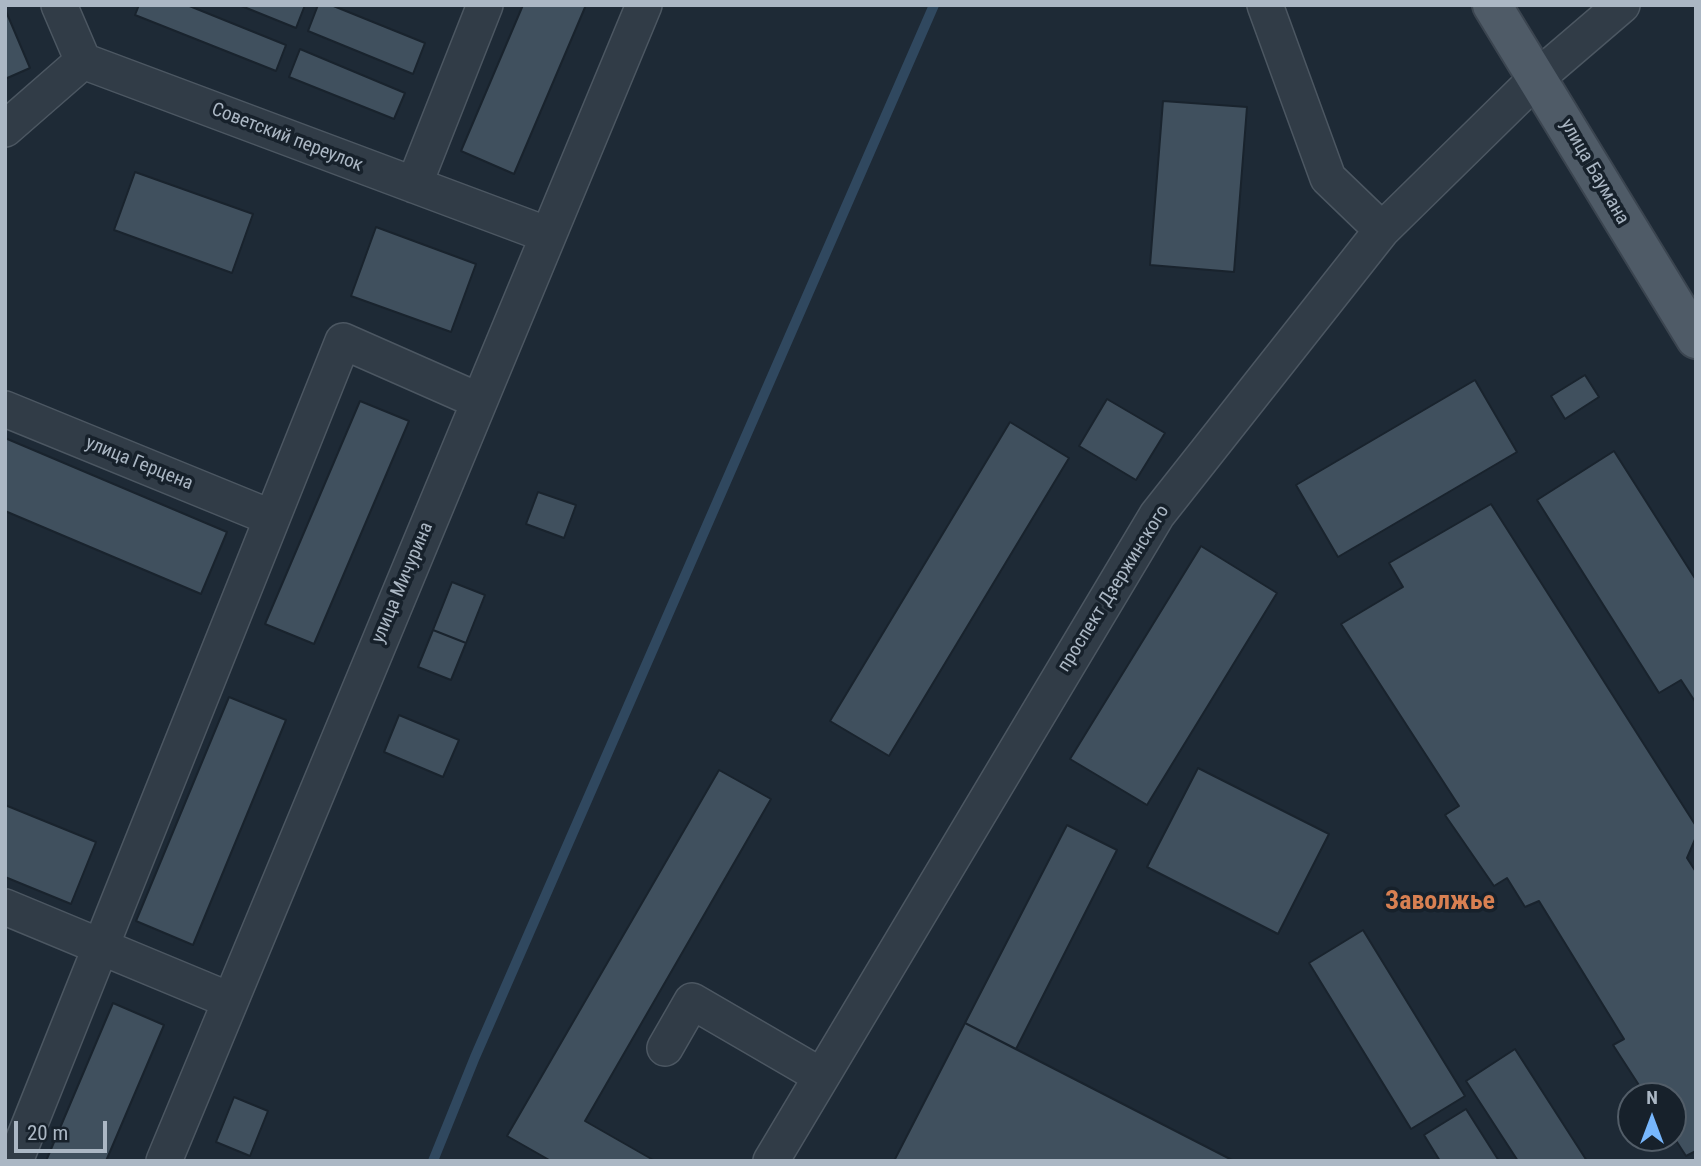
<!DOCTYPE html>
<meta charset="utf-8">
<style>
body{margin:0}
#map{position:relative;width:1701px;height:1166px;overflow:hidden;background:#1e2a36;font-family:"Roboto Condensed",sans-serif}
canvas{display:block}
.frame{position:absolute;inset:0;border:7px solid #abb7c4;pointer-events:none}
.north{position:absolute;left:1617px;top:1082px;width:70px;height:70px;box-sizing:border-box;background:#17212b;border:2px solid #525d68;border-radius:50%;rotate:0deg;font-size:19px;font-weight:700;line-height:28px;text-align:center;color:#abb7c4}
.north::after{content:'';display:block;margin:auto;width:24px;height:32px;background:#77b7fd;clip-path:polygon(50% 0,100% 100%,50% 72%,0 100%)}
.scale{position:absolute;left:14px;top:1121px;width:93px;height:32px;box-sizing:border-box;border:4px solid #abb7c4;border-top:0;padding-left:9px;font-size:21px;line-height:24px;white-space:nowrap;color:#abb7c4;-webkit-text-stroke:5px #17212b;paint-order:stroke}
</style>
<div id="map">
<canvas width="1701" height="1166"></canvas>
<div class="frame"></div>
<div class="north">N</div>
<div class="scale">20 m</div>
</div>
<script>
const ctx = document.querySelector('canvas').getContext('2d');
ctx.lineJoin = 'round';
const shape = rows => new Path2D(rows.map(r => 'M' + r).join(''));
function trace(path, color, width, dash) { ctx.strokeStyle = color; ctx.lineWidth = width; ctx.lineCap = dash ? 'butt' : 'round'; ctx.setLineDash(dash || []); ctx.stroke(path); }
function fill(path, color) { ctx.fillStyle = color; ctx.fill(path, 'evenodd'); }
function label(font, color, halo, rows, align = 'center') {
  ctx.font = font + ' "Roboto Condensed",sans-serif'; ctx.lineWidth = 7; ctx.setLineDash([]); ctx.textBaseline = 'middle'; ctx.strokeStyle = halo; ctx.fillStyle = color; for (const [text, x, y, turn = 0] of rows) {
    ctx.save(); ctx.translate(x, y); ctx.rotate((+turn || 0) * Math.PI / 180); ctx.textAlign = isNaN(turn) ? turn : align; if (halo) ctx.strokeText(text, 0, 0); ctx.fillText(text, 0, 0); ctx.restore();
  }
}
trace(shape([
 [433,1161,475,1057,934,5]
]), '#30485f', 10);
const building = shape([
 [139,5,187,5,286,45,276,71,135,15,139,5],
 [239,5,305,5,296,28,239,5],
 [318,5,331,5,425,43,413,74,308,31,318,5],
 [523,5,586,5,514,174,461,151,523,5],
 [5,9,30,68,5,79,5,9],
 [300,49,405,93,394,119,289,77,300,49],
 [1163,101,1247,107,1234,272,1150,265,1163,101],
 [135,172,253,214,232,273,114,230,135,172],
 [376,227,476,264,451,332,351,296,376,227],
 [1585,375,1599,397,1565,419,1551,396,1585,375],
 [1475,380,1517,452,1338,557,1296,485,1475,380],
 [1107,399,1165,433,1136,480,1079,446,1107,399],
 [360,401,409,421,314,644,265,624,360,401],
 [1010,422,1069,458,889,756,830,721,1010,422],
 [5,438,227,532,201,594,5,511,5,438],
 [1614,451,1696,580,1696,703,1681,680,1659,693,1537,500,1614,451],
 [538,492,576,505,564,538,526,524,538,492],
 [1491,504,1696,826,1696,837,1687,858,1696,872,1696,1151,1686,1156,1673,1136,1673,1096,1646,1096,1613,1045,1624,1039,1539,901,1525,907,1507,878,1494,886,1445,815,1459,806,1341,624,1403,587,1389,563,1491,504],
 [1201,546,1277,593,1147,805,1070,759,1201,546],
 [452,582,485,595,466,643,433,630,452,582],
 [433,630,466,643,451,680,418,667,433,630],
 [229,697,286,720,193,945,136,921,229,697],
 [399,715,459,740,443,777,384,752,399,715],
 [1198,768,1329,834,1278,934,1147,867,1198,768],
 [719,770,771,799,585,1121,655,1161,551,1161,507,1136,719,770],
 [5,805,96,842,71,904,5,877,5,805],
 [1067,825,1117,850,1016,1049,965,1023,1067,825],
 [1363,930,1465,1096,1411,1129,1309,963,1363,930],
 [113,1003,164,1025,106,1161,46,1161,113,1003],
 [965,1023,1234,1161,894,1161,965,1023],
 [1515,1049,1587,1161,1518,1161,1466,1081,1515,1049],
 [234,1097,268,1111,250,1156,216,1142,234,1097],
 [1466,1109,1499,1161,1440,1161,1424,1135,1466,1109]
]);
fill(building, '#40505e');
trace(building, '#19232d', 2);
const minor = shape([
 [59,5,83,61,548,235],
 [1265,5,1328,178,1382,230],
 [5,129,83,61],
 [414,185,485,5],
 [5,409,272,518],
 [5,907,229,1000],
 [665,1048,692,1001,821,1076],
 [15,1161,343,341,479,401],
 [164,1161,644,5],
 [771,1161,1157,515,1382,230,1538,77,1622,5]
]);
const major = shape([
 [1492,5,1696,339]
]);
trace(minor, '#4c5762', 38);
trace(major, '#3b4550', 42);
trace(minor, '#313c47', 35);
trace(major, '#4f5b67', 38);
label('19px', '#abb7c4', '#17212b', [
 ["Советский переулок",287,138,21],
 ["улица Баумана",1594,172,60],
 ["улица Герцена",139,464,22],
 ["улица Мичурина",403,583,-67],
 ["проспект Дзержинского",1114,589,-58]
]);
label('bold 26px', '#d88052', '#17212b', [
 ["Заволжье",1440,902]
]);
</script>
